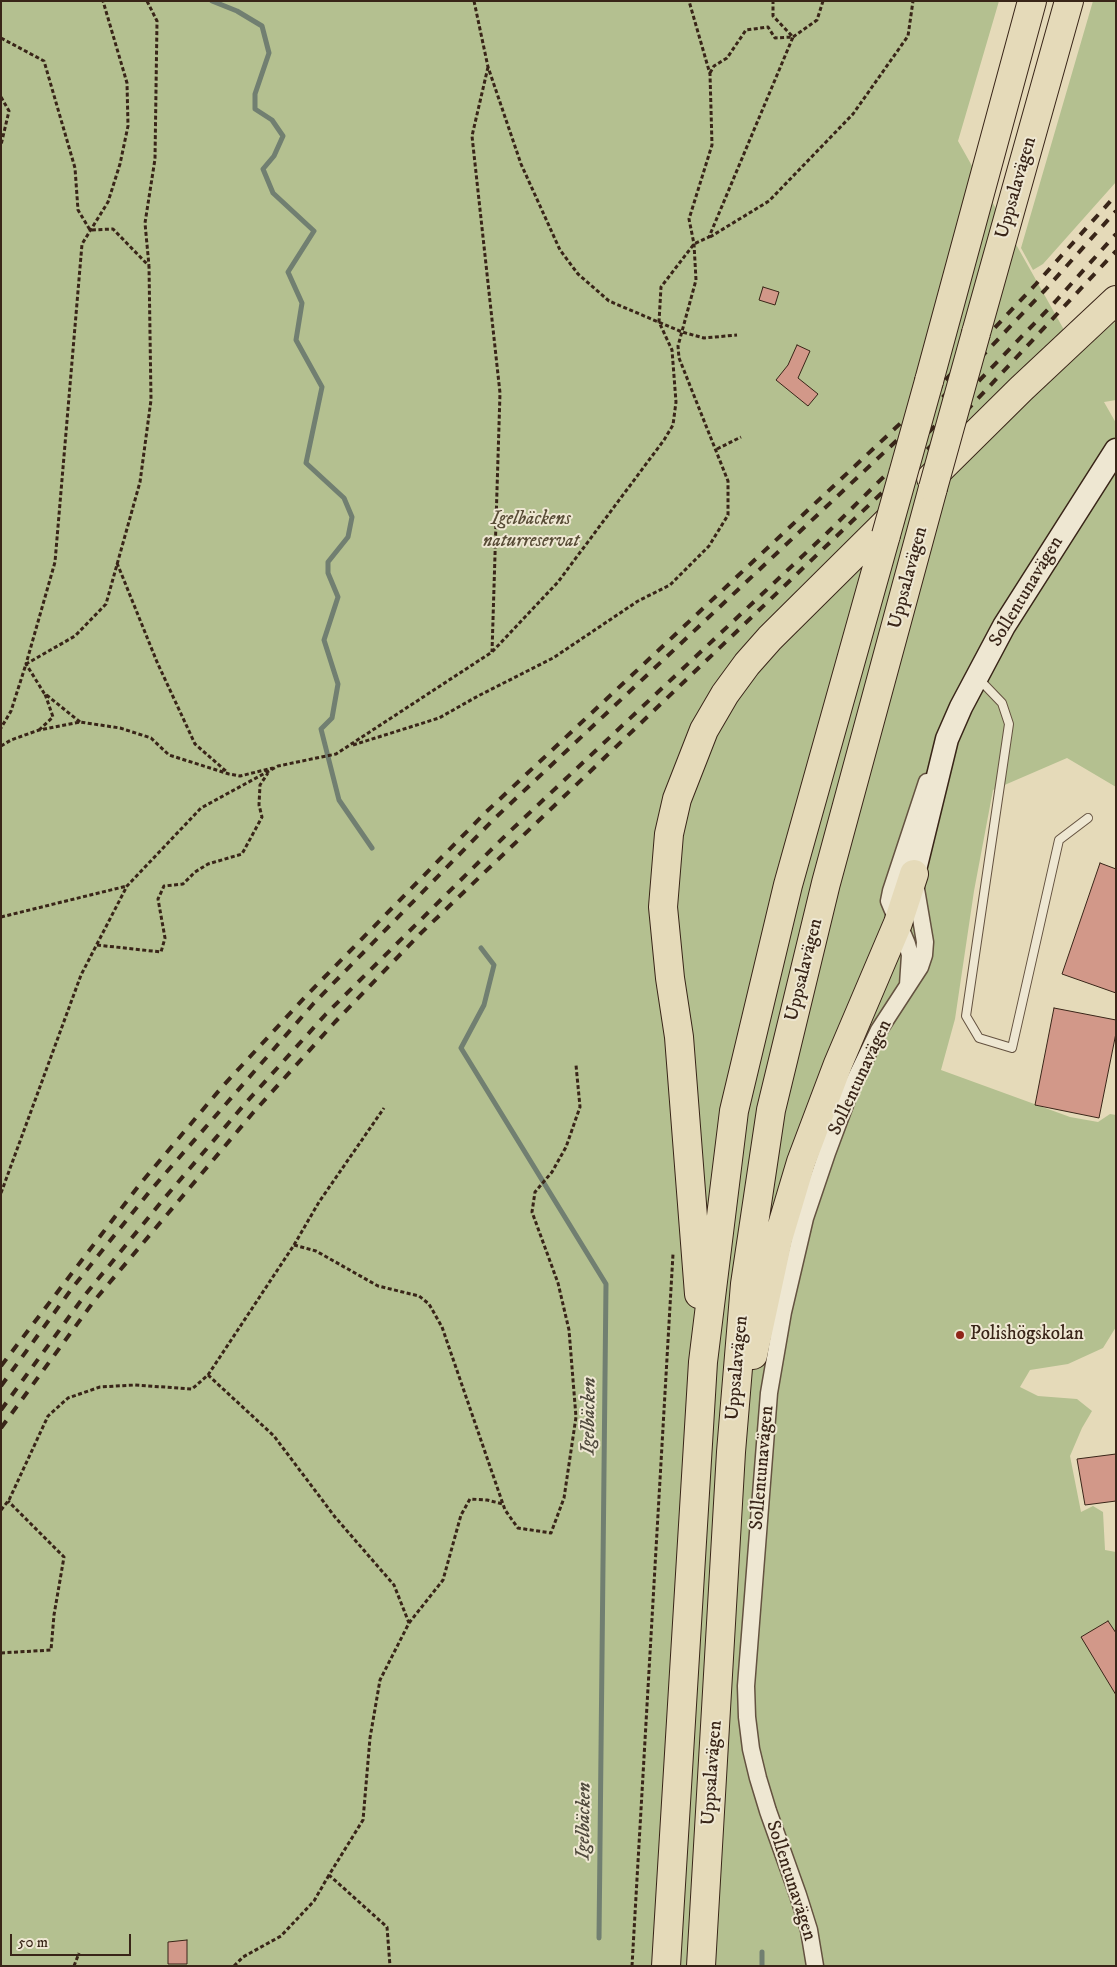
<!DOCTYPE html>
<meta charset="utf-8">
<style>
body{margin:0}
#map{position:relative;width:1117px;height:1967px;overflow:hidden;background:#e5dab9;font-family:"IM FELL DW Pica",serif}
canvas{display:block}
.frame{position:absolute;inset:0;border:2px solid #392518;pointer-events:none}
.scale{position:absolute;left:10px;top:1934px;width:121px;height:22px;box-sizing:border-box;border:2px solid #392518;border-top:0;padding-left:6px;font-size:15px;line-height:18px;white-space:nowrap;color:#392518;-webkit-text-stroke:4px #eee7d2;paint-order:stroke}
</style>
<div id="map">
<canvas width="1117" height="1967"></canvas>
<div class="frame"></div>
<div class="scale">50 m</div>
</div>
<script>
const ctx = document.querySelector('canvas').getContext('2d');
ctx.lineJoin = 'round';
function fill(path, color) { ctx.fillStyle = color; ctx.fill(path, 'evenodd'); }
const shape = rows => new Path2D(rows.map(r => 'M' + r).join(''));
function trace(path, color, width, dash) { ctx.strokeStyle = color; ctx.lineWidth = width; ctx.lineCap = dash ? 'butt' : 'round'; ctx.setLineDash(dash || []); ctx.stroke(path); }
function label(font, color, halo, rows, align = 'center') {
  ctx.font = font + ' "IM FELL DW Pica",serif'; ctx.lineWidth = 4; ctx.setLineDash([]); ctx.textBaseline = 'middle'; ctx.strokeStyle = halo; ctx.fillStyle = color; for (const [text, x, y, turn = 0] of rows) {
    ctx.save(); ctx.translate(x, y); ctx.rotate((+turn || 0) * Math.PI / 180); ctx.textAlign = isNaN(turn) ? turn : align; if (halo) ctx.strokeText(text, 0, 0); ctx.fillText(text, 0, 0); ctx.restore();
  }
}
fill(shape([
 [1,1,999,1,958,141,1077,353,1116,321,1116,400,1104,402,1116,423,1116,787,1067,758,993,790,974,891,955,1019,941,1070,1070,1117,1098,1122,1110,1114,1116,1115,1116,1327,1103,1348,1068,1364,1030,1370,1020,1387,1038,1396,1077,1399,1092,1411,1082,1428,1070,1456,1081,1512,1093,1506,1103,1512,1105,1550,1116,1552,1116,1966,1,1966],
 [1093,1,1116,1,1116,182,1043,264,1033,270,1021,248]
]), '#b4c090');
trace(shape([
 [212,1,237,11,262,26,269,53,255,94,255,109,272,120,283,136,274,156,263,169,273,193,314,231,288,272,302,303,296,340,322,387,306,463,344,498,352,517,348,537,328,562,328,573,338,597,324,640,338,684,332,718,321,729,339,800,372,848],
 [481,948,494,965,484,1005,461,1048,606,1284,599,1938],
 [762,1952,762,1966]
]), '#717f71', 5);
const building = shape([
 [763,287,779,292,775,305,759,300,763,287],
 [797,345,810,351,798,378,818,394,808,406,776,380,788,365,797,345],
 [1100,863,1116,869,1116,993,1062,974,1100,863],
 [1054,1008,1116,1020,1116,1033,1099,1118,1035,1105,1054,1008],
 [1116,1454,1116,1501,1085,1505,1077,1459,1116,1454],
 [1108,1621,1116,1633,1116,1695,1081,1637,1108,1621],
 [187,1940,187,1964,168,1964,168,1942,187,1940]
]);
fill(building, '#d29889');
trace(building, '#392518', 1);
const lane = shape([
 [978,678,1002,703,1009,724,966,1016,979,1038,1012,1048,1059,840,1088,818]
]);
const street = shape([
 [908,985,910,955,907,944,889,901,891,891,927,782],
 [815,1966,809,1930,798,1895,768,1811,758,1778,751,1749,747,1717,746,1686,769,1393,783,1312,805,1218,827,1153,852,1086,879,1030,920,967,924,955,925,942,915,883]
]);
const secondary = shape([
 [914,874,947,739,961,707,1004,626,1116,450]
]);
const highway = shape([
 [976,333,1069,1],
 [929,381,1032,1],
 [931,478,1021,389,1116,300],
 [699,1294,679,1037,670,978,663,907,669,834,677,799,704,730,725,694,747,664,770,638,890,519],
 [753,1355,778,1239,801,1162,838,1064,898,923,914,874],
 [666,1966,703,1362,734,1111,788,885,886,535],
 [701,1966,731,1452,745,1284,771,1110,826,883,933,488]
]);
trace(lane, '#645240', 10);
trace(street, '#645240', 19);
trace(secondary, '#392518', 25);
trace(highway, '#392518', 30);
trace(shape([
 [147,1,157,21,155,159,145,223,149,266],
 [474,1,488,67,521,164,560,250,578,274,609,301,682,332,704,338,737,335],
 [1,38,44,61,75,168,78,210,90,230,113,229,149,266,151,400,140,482,106,604,75,636,26,664,11,711,1,728],
 [488,67,472,136,500,393,492,652],
 [710,73,714,66,727,58,746,30,768,27,775,38,793,37,817,20,823,1],
 [1,97,9,111,1,145],
 [710,237,769,201,853,114,908,36,913,1],
 [717,449,741,437],
 [117,563,157,662,195,744,227,772],
 [80,722,44,693,26,664,55,562,82,244,108,202,120,164,128,126,127,83,103,1],
 [39,730,53,717,45,694],
 [353,745,439,718,478,696,553,658,638,601,670,585,709,546,728,515,728,481,679,358,678,346,696,280,694,244,689,219,712,145,710,74,689,1],
 [1,746,11,740,39,730,80,722,120,728,151,738,169,755,229,774,240,776,273,768],
 [1,917,127,886],
 [97,945,161,952,165,938,158,899,164,886,183,884,195,872,208,864,242,854,262,817,259,805,260,785,268,773],
 [1,1193,81,975,127,886,201,808,278,766,336,754,492,652,558,582,664,440,673,425,676,402,672,350,659,322,661,287,694,244,709,237,793,37,773,16,773,1],
 [294,1245,319,1202,384,1108],
 [208,1375,274,1436,335,1517,394,1585,409,1623,380,1680,370,1738,363,1820,329,1875,387,1927,390,1966],
 [1,1510,9,1500,48,1416,68,1398,100,1387,135,1385,192,1389,208,1375,294,1245,316,1251,378,1286,419,1296,429,1304,442,1327,505,1510,518,1528,551,1533,564,1498,576,1417,569,1330,558,1283,532,1212,535,1192,552,1172,566,1147,580,1107,576,1065],
 [409,1623,443,1580,461,1515,470,1499,487,1500,503,1504],
 [1,1653,51,1650,54,1615,64,1557,8,1501],
 [74,1966,79,1953],
 [234,1966,243,1957,281,1936,314,1901,329,1875],
 [632,1966,673,1254]
]), '#392518', 3, [4, 2.5]);
trace(lane, '#eee7d2', 8);
trace(street, '#eee7d2', 16);
trace(secondary, '#eee7d2', 22);
trace(highway, '#e5dab9', 28);
trace(shape([
 [1,1366,140,1184,222,1087,306,996,486,812,937,389,1036,284,1116,195],
 [1,1386,73,1287,150,1191,314,1003,494,819,943,397,1045,290,1116,211],
 [1,1410,85,1295,162,1201,243,1106,326,1014,507,834,827,533,947,414,1055,302,1116,234],
 [1,1428,94,1301,252,1114,335,1022,420,934,956,422,1116,251]
]), '#392518', 4, [9, 9]);
const highwayBridge = shape([
 [933,488,976,333],
 [886,535,929,381]
]);
trace(highwayBridge, '#392518', 30, []);
trace(highwayBridge, '#e5dab9', 28);
for (const [x, y, r, color] of [
 [960,1335,5,"#8f2418"]
]) { const dot = new Path2D(); dot.arc(x, y, r, 0, 2 * Math.PI); ctx.fillStyle = color; ctx.fill(dot); trace(dot, '#eee7d2', 2); }
label('19px', '#392518', '#eee7d2', [
 ["Uppsalavägen",1017,188,-74],
 ["Uppsalavägen",909,578,-75],
 ["Sollentunavägen",1027,592,-59],
 ["Uppsalavägen",805,970,-76],
 ["Sollentunavägen",861,1078,-65],
 ["Uppsalavägen",738,1368,-85],
 ["Sollentunavägen",763,1468,-85],
 ["Uppsalavägen",713,1773,-86],
 ["Sollentunavägen",790,1881,72]
]);
label('italic 19px', '#584c36', '#eee7d2', [
 ["Igelbäckens",531,520],
 ["naturreservat",531,542]
]);
label('19px', '#392518', '#eee7d2', [
 ["Polishögskolan",970,1335]
], 'left');
label('italic 20px', '#504a3d', '#eee7d2', [
 ["Igelbäcken",590,1416,-89],
 ["Igelbäcken",585,1821,-89]
]);
</script>
